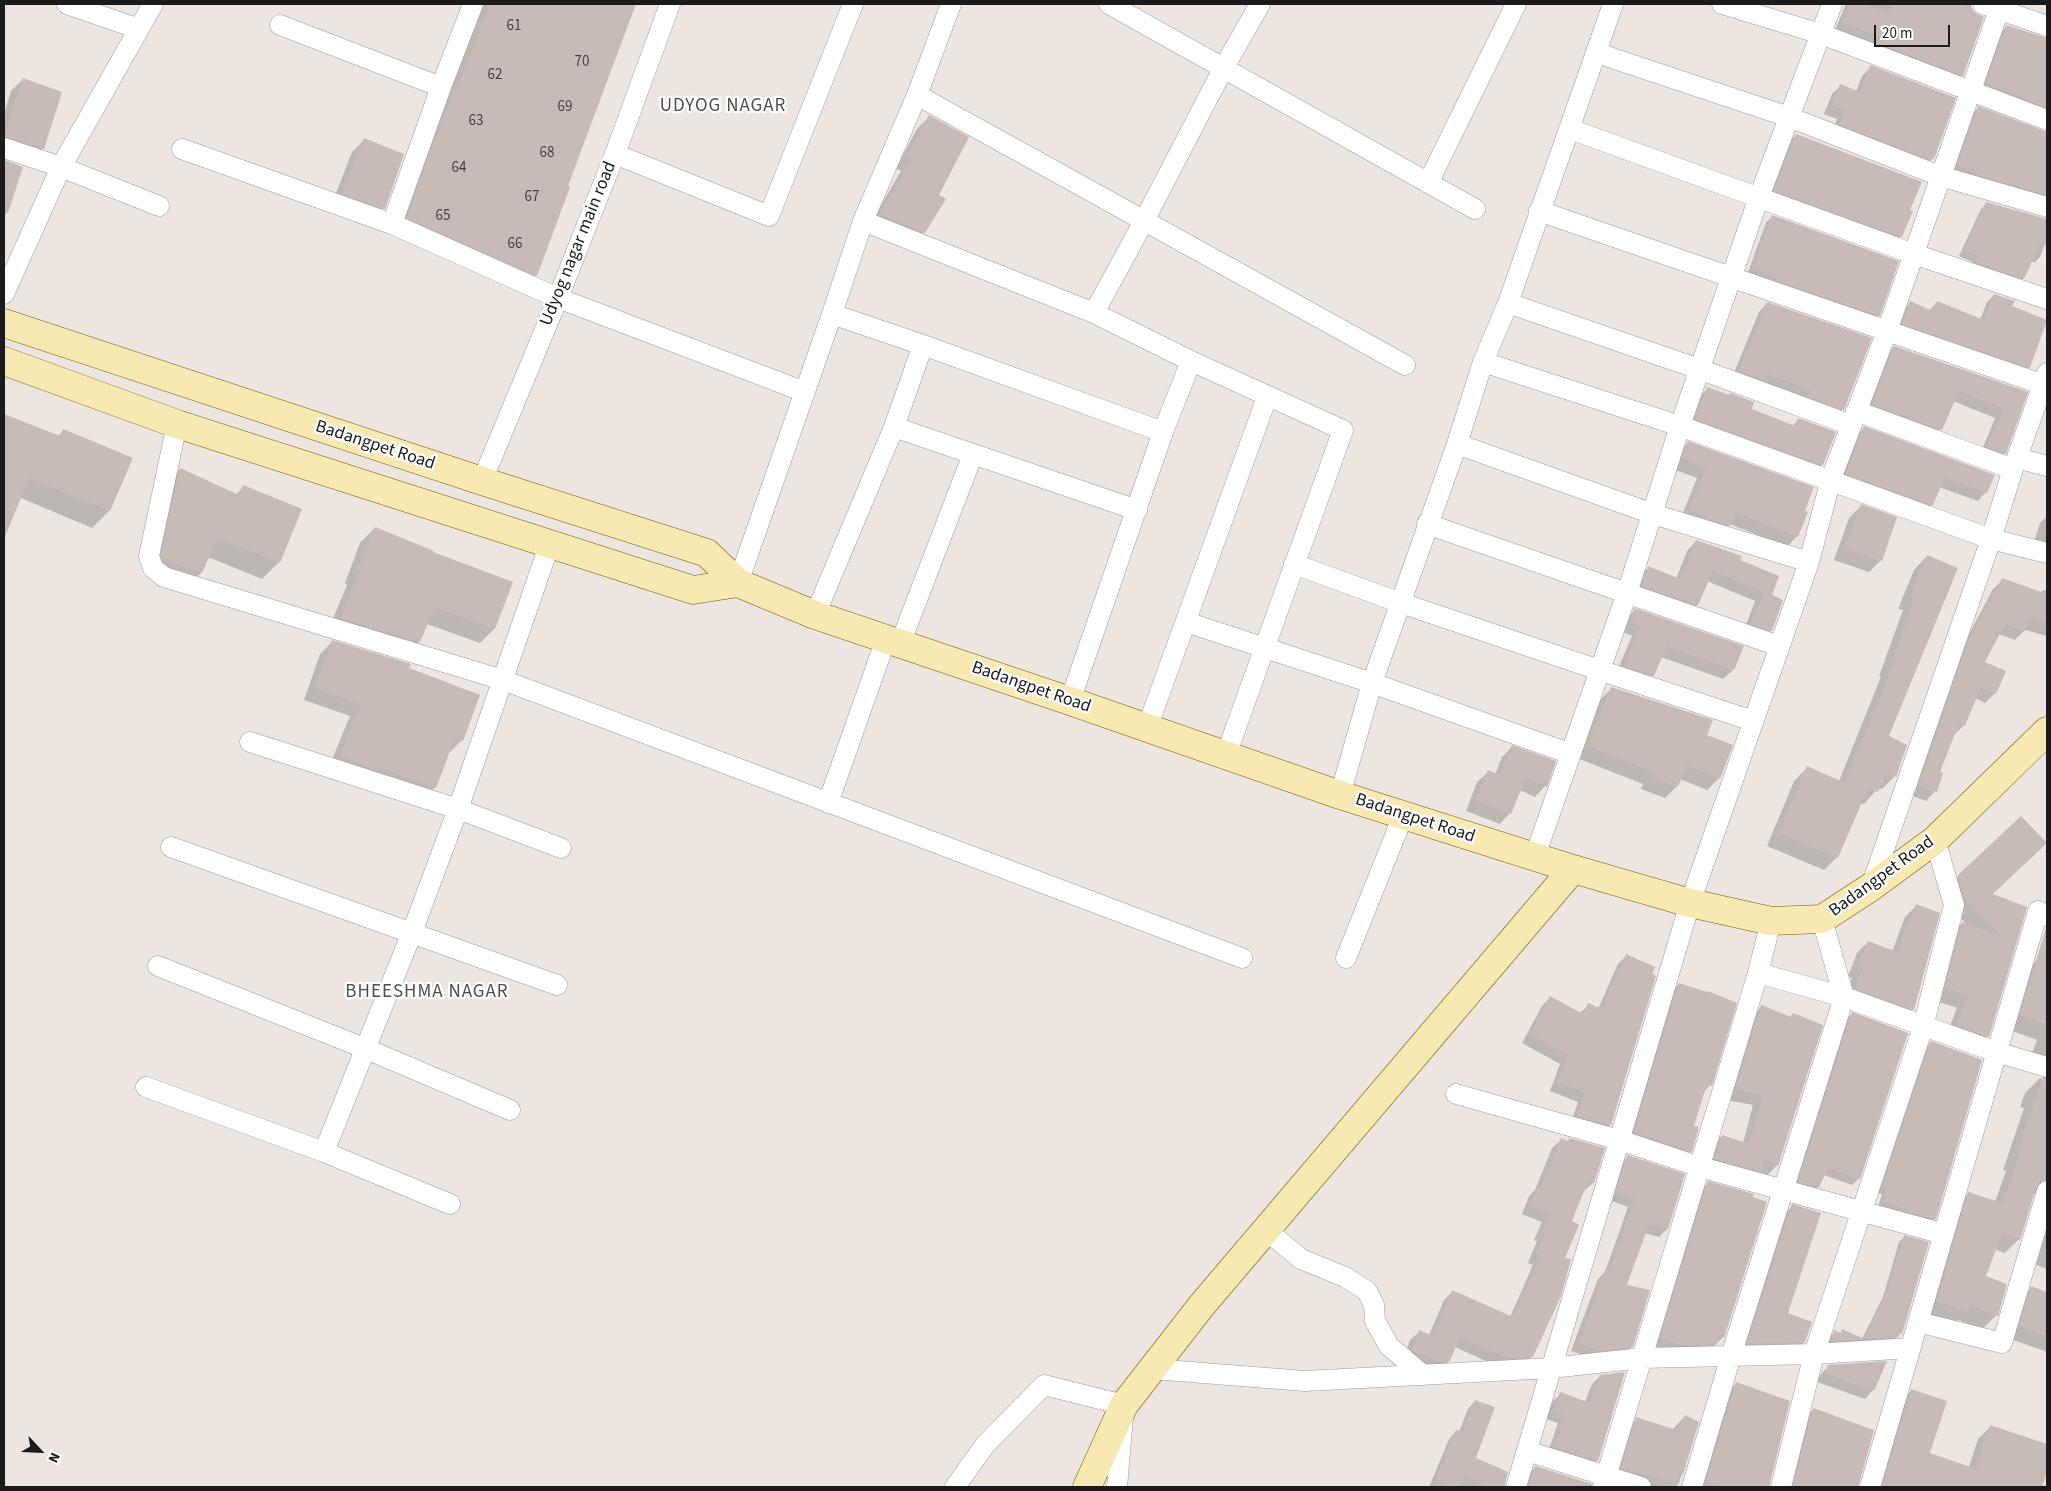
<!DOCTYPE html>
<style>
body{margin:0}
#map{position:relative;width:2051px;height:1491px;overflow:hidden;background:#ece5e0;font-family:"Source Sans 3",sans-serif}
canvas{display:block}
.frame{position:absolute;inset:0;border:5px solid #1b1b1b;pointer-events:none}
.north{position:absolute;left:15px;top:1426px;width:50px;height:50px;-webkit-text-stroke:4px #fff;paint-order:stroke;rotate:115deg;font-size:14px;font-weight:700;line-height:20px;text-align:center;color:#1b1b1b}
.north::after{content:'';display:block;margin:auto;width:18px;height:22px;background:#1b1b1b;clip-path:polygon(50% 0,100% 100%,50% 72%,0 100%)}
.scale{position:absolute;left:1874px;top:25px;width:76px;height:22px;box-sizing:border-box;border:2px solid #1b1b1b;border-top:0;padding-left:6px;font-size:15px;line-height:18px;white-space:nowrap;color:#1b1b1b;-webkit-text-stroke:4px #fff;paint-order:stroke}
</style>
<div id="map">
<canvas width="2051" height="1491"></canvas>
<div class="frame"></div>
<div class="north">N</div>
<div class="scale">20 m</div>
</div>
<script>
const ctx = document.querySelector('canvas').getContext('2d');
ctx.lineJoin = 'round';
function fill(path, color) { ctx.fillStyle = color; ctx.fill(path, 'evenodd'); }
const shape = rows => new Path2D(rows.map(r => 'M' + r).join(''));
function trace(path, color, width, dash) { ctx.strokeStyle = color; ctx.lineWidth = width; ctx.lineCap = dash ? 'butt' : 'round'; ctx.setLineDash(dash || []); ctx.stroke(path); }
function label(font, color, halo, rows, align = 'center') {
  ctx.font = font + ' "Source Sans 3",sans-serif'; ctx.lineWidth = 4.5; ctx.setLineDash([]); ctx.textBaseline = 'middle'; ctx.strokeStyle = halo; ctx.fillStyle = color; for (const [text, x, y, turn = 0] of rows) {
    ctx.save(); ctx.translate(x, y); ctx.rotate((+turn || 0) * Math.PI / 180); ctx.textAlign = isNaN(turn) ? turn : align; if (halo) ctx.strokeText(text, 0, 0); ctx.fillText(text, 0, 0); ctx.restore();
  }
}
fill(shape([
 [483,4,629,4,634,5,566,187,536,275,524,287,396,230],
 [1846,4,1970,4,1973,12,1962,75,1954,83,1835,30],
 [2007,26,2047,39,2047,122,1978,92,1998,34],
 [1871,67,1933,158,1925,167,1832,133,1837,119,1824,114,1832,94,1841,86,1856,92,1862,76],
 [23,79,43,148,31,160,4,152,4,114,11,91],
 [1978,108,2047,133,2047,207,1950,174,1970,116],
 [929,117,937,196,924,232,912,244,869,226,901,171,896,168,917,129],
 [1796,135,1908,211,1901,236,1895,243,1768,197,1789,142],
 [364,140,384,208,372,220,331,206,352,152],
 [4,161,21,168,4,220],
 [1987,203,2047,220,2047,237,2040,257,2034,263,2031,261,2023,278,2018,284,1971,268,1973,262,1959,256,1981,209],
 [1772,216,1879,315,1872,322,1747,275,1766,223],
 [1994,295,2011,307,2029,367,2022,374,1896,331,1903,310,1910,303,1929,311,1937,302,1980,320,1987,302],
 [1767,303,1843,409,1835,418,1731,380,1759,312],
 [1894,347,2026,393,2005,453,1995,463,1979,457,1995,418,1953,401,1940,429,1931,439,1863,414,1885,357],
 [1708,388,1750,410,1792,426,1799,420,1834,433,1822,465,1812,475,1685,430,1697,399],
 [4,415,57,437,63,431,109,511,92,528,21,498,13,516,4,525],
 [1864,428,1986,492,1978,501,1939,487,1932,505,1923,513,1838,482,1855,437],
 [1688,443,1803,512,1797,536,1787,547,1730,524,1719,535,1680,520,1697,478,1673,469,1678,453],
 [180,469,236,495,243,487,279,562,262,579,208,557,201,573,184,589,146,575,163,486],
 [1861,506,1881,560,1869,572,1834,560,1849,518],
 [2047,516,2047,549,2033,545,2040,523],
 [375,528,432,553,511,582,494,629,480,643,427,624,419,642,405,656,327,633,347,585,345,583,360,543],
 [1696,541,1740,556,1738,561,1770,596,1771,630,1762,640,1743,633,1755,601,1707,581,1697,605,1687,614,1633,595,1639,577,1648,568,1676,579,1687,551],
 [1927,556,1887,737,1895,776,1882,789,1878,788,1864,804,1860,803,1837,857,1824,870,1767,846,1794,781,1807,768,1839,781,1881,677,1879,676,1903,610,1898,609,1914,570],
 [2003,580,2040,593,2043,590,2047,591,2047,636,2025,630,2015,640,1998,634,1983,662,1995,693,1985,703,1975,698,1964,725,1954,735,1938,773,1935,791,1926,801,1910,795,1959,653,1993,589],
 [1635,610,1733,670,1723,679,1661,657,1653,675,1643,685,1615,676,1632,636,1621,631,1625,620],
 [332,642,407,669,462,740,450,752,448,751,434,788,422,800,329,767,350,716,304,700,320,654],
 [1612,688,1705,735,1719,778,1707,790,1680,779,1677,786,1665,798,1641,789,1643,784,1577,758,1600,700],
 [1512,747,1545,786,1535,797,1520,790,1510,813,1500,824,1466,811,1477,782,1488,772,1495,775,1502,757],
 [1959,876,1991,895,2014,904,2000,947,1988,1036,1975,1049,1945,1038,1957,1008,1933,1000,1950,936,1962,923,1967,925,1951,908,1946,889],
 [1916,906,1913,1009,1902,1020,1844,999,1852,978,1848,976,1857,953,1868,942,1892,952,1905,917],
 [1626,956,1650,975,1654,976,1610,1125,1602,1134,1570,1125,1578,1102,1550,1091,1560,1064,1522,1043,1542,1006,1550,998,1580,1013,1589,1005,1598,1009,1618,964],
 [2037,960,2047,963,2047,1269,2029,1262,2041,1197,2033,1193,2019,1239,2005,1253,1994,1249,1984,1277,1997,1315,1982,1329,1958,1320,1952,1326,1923,1315,1954,1208,1969,1193,1995,1202,2006,1171,2003,1170,2024,1108,2020,1107,2025,1093,2040,1078,2043,1079,2042,1073,2027,1066,2037,1040,2007,1029,2023,974],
 [1679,984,1710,1085,1703,1093,1692,1126,1691,1151,1683,1159,1627,1140,1671,992],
 [1761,1007,1790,1017,1793,1014,1777,1165,1767,1176,1759,1172,1750,1182,1705,1169,1711,1147,1722,1136,1743,1143,1753,1105,1726,1100,1750,1017],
 [1852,1014,1859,1178,1852,1185,1824,1175,1818,1187,1812,1193,1794,1188,1846,1020],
 [1931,1042,1981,1060,1935,1219,1929,1224,1878,1207,1882,1194,1877,1193,1926,1048],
 [1561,1140,1567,1142,1569,1140,1603,1149,1593,1183,1584,1191,1583,1191,1570,1222,1563,1258,1532,1356,1523,1365,1499,1367,1455,1347,1449,1361,1440,1370,1404,1359,1410,1340,1419,1332,1429,1335,1444,1300,1452,1292,1510,1317,1533,1265,1528,1263,1537,1241,1534,1240,1542,1222,1522,1214,1529,1196,1535,1190,1552,1148],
 [1628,1157,1667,1229,1659,1237,1645,1233,1626,1286,1632,1346,1623,1355,1593,1358,1571,1351,1598,1279,1605,1272,1628,1207,1609,1200,1620,1165],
 [1708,1183,1723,1337,1708,1352,1674,1352,1653,1346,1700,1191],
 [1792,1206,1786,1314,1804,1342,1796,1350,1740,1351,1784,1214],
 [1904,1237,1901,1333,1891,1342,1826,1346,1829,1337,1835,1332,1840,1334,1842,1331,1862,1339,1883,1297,1899,1242],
 [2031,1288,2047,1293,2047,1352,2008,1338,2019,1300],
 [1829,1366,1873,1390,1865,1399,1817,1382,1820,1375],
 [1600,1376,1597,1460,1590,1468,1547,1455,1558,1423,1546,1419,1553,1401,1561,1394,1585,1402,1592,1384],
 [1736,1384,1768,1487,1696,1487,1724,1396],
 [1911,1391,1928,1454,1969,1467,1978,1439,1990,1427,2047,1445,2047,1468,2041,1487,1874,1487,1899,1403],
 [1475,1401,1475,1458,1507,1473,1504,1487,1429,1487,1449,1439,1456,1431,1459,1432,1468,1409],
 [1813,1410,1873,1430,1858,1487,1785,1487,1801,1422],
 [1685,1416,1697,1423,1679,1483,1675,1487,1634,1487,1611,1479,1625,1430,1637,1419,1672,1430],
 [1535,1467,1591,1485,1591,1487,1524,1487,1528,1475]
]), '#0003');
fill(shape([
 [490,4,636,4,568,186,570,187,537,276,407,218,426,163,455,89,457,90],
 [1850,4,1865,4,1889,14,1893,4,1960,4,1973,9,1974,12,1984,17,1963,76,1879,43,1881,37,1842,22],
 [2006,25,2047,38,2047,107,1986,84],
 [1870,65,1956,98,1934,159,1931,158,1931,160,1839,124,1845,110,1832,105,1840,84,1860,92],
 [23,78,62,92,44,149,4,136],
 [1978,106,2047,132,2047,195,1975,174,1957,165],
 [929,115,969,137,939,195,946,199,925,233,880,214,912,159,907,156],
 [1796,134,1922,182,1910,210,1913,211,1902,237,1774,191],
 [364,138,404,154,385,209,342,194],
 [4,160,23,167,8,213,4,212],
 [1986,202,2047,219,2047,246,2040,244,2024,279,1975,262,1978,256,1964,250],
 [1772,215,1899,261,1880,316,1776,280,1777,278,1752,268],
 [1994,294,2015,301,2012,306,2047,320,2030,368,1902,324,1910,301,1933,311,1937,301,1984,320],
 [1767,302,1872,338,1844,410,1807,396,1810,390,1766,373,1763,380,1739,371],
 [1894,346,2028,392,2006,454,1987,447,2004,408,1959,391,1942,430,1872,404],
 [1707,387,1729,395,1730,393,1754,402,1752,409,1795,426,1798,418,1836,432,1823,465,1695,419],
 [4,414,60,436,63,429,133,458,110,511,29,478,4,539],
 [1864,426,1995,475,1987,493,1945,477,1933,505,1846,474],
 [1688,441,1814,487,1805,511,1808,512,1798,537,1736,512,1731,526,1705,518,1706,516,1689,509,1706,468,1682,458],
 [180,468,239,495,243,485,302,509,280,563,218,538,202,573,162,559,161,555],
 [1861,504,1897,517,1882,561,1845,548],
 [375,527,434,551,433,552,513,582,495,629,435,607,420,642,341,618,361,570,358,569],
 [1696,540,1742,556,1740,560,1779,576,1772,595,1783,600,1772,631,1751,624,1764,592,1713,571,1698,605,1642,586,1648,566,1680,579],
 [1927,555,1958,568,1889,736,1907,745,1896,777,1886,773,1878,792,1868,788,1838,858,1779,833,1807,766,1845,783,1894,664,1892,663,1915,597,1911,595],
 [2002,578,2047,594,2047,622,2030,616,2025,631,2005,624,1985,662,2006,671,1996,694,1981,687,1965,726,1959,723,1940,772,1943,773,1937,792,1919,785,1968,642],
 [1634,608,1744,646,1734,670,1667,646,1654,676,1624,666,1641,626,1630,621],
 [332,640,411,664,409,668,480,695,463,741,455,738,436,788,379,767,378,771,372,769,340,755,361,704,315,688],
 [1611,687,1713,720,1707,735,1733,745,1720,779,1687,765,1678,787,1652,777,1654,772,1588,746],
 [1512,745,1556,761,1547,787,1526,778,1511,814,1476,800,1488,770,1500,775],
 [2021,816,2047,843,1993,894,2027,907,1989,1037,1957,1025,1968,996,1945,987,1962,922,2003,938,1964,896,1958,875],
 [1916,904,1940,913,1914,1010,1855,988,1863,967,1858,965,1868,941,1897,952],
 [2046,928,2047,928,2047,1024,2020,1015],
 [1626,954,1655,967,1652,974,1656,976,1611,1125,1577,1116,1586,1093,1557,1082,1568,1055,1530,1034,1550,996,1583,1014,1588,1003,1602,1009],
 [1679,983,1707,992,1708,991,1737,1003,1712,1086,1707,1084,1694,1126,1699,1127,1692,1152,1634,1132],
 [1761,1005,1791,1017,1793,1013,1823,1025,1778,1166,1765,1160,1761,1172,1714,1159,1722,1135,1749,1144,1763,1095,1735,1090],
 [1852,1012,1908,1033,1860,1179,1828,1168,1819,1187,1799,1182,1800,1175],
 [1931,1041,1982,1060,1936,1219,1905,1211,1906,1209,1883,1201,1887,1189,1882,1187],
 [2043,1078,2047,1079,2047,1179,2039,1182,2036,1188,2020,1240,2002,1233,1986,1276,2007,1284,1998,1316,1970,1305,1967,1312,1937,1301,1968,1192,2002,1203,2020,1156,2017,1155,2024,1136,2022,1136],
 [1561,1138,1568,1141,1569,1138,1605,1148,1594,1183,1588,1181,1572,1221,1579,1225,1565,1258,1571,1259,1561,1296,1533,1357,1508,1358,1460,1337,1450,1361,1441,1362,1412,1350,1419,1330,1433,1336,1452,1290,1513,1317,1541,1256,1536,1254,1545,1233,1542,1232,1550,1214,1530,1205,1538,1186,1541,1187],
 [1627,1155,1685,1174,1668,1229,1649,1224,1627,1285,1650,1290,1633,1347,1601,1351,1579,1343,1606,1269,1610,1270,1635,1199,1616,1192],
 [1708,1181,1754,1194,1753,1197,1767,1202,1724,1338,1719,1336,1717,1344,1682,1345,1660,1338],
 [1792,1204,1821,1213,1788,1313,1812,1322,1805,1342,1747,1344],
 [1904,1235,1929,1242,1902,1334,1900,1333,1898,1337,1831,1341,1834,1330,1841,1333,1842,1329,1864,1339,1888,1290],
 [2031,1286,2047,1292,2047,1336,2019,1326],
 [1887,1361,1874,1391,1825,1373,1828,1365],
 [1625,1372,1598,1461,1554,1447,1565,1416,1553,1411,1560,1392,1590,1403,1600,1375],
 [1736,1382,1790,1401,1769,1487,1721,1487,1706,1482],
 [1911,1389,1947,1401,1930,1453,1976,1469,1990,1425,2047,1444,2047,1472,2042,1487,1882,1487],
 [1475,1400,1495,1407,1476,1458,1508,1472,1504,1487,1488,1487,1465,1476,1460,1487,1453,1487,1436,1480,1456,1430,1463,1432],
 [1813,1408,1874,1430,1858,1487,1793,1487],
 [1685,1415,1699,1422,1683,1474,1679,1472,1676,1483,1621,1468,1636,1417,1676,1430],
 [1535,1466,1592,1484,1591,1487,1528,1487]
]), '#c8bab7');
const street = shape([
 [67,4,139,29],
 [1109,4,1475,209],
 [1722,4,1821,34,2047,120],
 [1983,4,2047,26],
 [280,25,441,87],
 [1597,53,1789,117,1940,176,2047,207],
 [917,95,1405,365],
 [1570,129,1914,254,2047,299],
 [4,148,61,167,159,206],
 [182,149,392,224,558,298,805,392],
 [615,154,769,216,853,4],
 [1428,183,1516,4],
 [1539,211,2047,386],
 [863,221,1094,313],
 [392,224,441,87,473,4],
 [4,294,61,167,153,4],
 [1508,303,1699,369,1851,425],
 [832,314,923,345,1163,432],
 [1191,361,1343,430,1226,755],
 [1483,362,1680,426,1991,539,2047,553],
 [1856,411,2013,469],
 [177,424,149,556,153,568,164,577,503,680,1242,958],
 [894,427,973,454,900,644],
 [1457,444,1653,514,1809,562],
 [973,454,1137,510],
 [2017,458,2047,466],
 [482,481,558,298,615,154,670,4],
 [1427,524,1779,646],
 [1294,564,1401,603,1599,670,1753,721],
 [738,583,832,314,863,221,917,95,951,4],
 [815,615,894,427,923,345],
 [1186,622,1372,683,1571,754],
 [1070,701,1163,432,1191,361,1094,313,1144,221,1223,69,1260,4],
 [1147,728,1267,397],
 [250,742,458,809,561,848],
 [1340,795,1372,683,1457,444,1483,362,1508,303,1613,4],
 [828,803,886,639],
 [171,847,557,985],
 [1535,856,1627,593,1680,426,1759,197,1832,4],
 [1871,887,1991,539,2013,469,2047,373],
 [1346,958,1403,816],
 [158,966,364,1048,510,1110],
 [1758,973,1844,997,1996,1052,2047,1067],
 [146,1087,324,1152],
 [1456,1094,1619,1140,1700,1167,1944,1234],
 [450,1204,324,1152,411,935,458,809,550,543],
 [1266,1230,1301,1259,1345,1277,1367,1291,1374,1305,1375,1321,1389,1346,1423,1375],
 [1918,1322,2002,1343,2047,1191],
 [1152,1369,1305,1381,1551,1368,1642,1358,1814,1354,1911,1348],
 [1527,1451,1641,1487],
 [955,1487,985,1445,1044,1385,1124,1405,1117,1487],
 [1516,1487,1690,903,1809,562,1831,479,1887,331,2001,4],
 [1603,1487,1758,973,1771,921],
 [1692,1487,1731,1356,1844,997,1822,919],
 [1781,1487,1814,1354,1923,1027,1954,905,1935,840],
 [1870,1487,2038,911,2047,916]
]);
const secondary = shape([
 [4,323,482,481,707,553,738,583,815,615,1070,701,1340,795,1573,869,1690,903,1771,921,1822,919,1871,887,1935,840,2047,731],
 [4,361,177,424,693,590,738,583],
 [1087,1487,1124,1405,1202,1305,1573,869]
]);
trace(street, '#9c9c9c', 21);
trace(secondary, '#6d5e06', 29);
trace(street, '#fff', 20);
trace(secondary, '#f8e9b3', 28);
label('15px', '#464342', null, [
 ["61",514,27],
 ["70",582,63],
 ["62",495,76],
 ["69",565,108],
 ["63",476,122],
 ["68",547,154],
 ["64",459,169],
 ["67",532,198],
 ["65",443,217],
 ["66",515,245]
]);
label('18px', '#1b1b1b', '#fff', [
 ["Udyog nagar main road",579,244,-68],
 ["Badangpet Road",375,446,18],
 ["Badangpet Road",1031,688,19],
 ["Badangpet Road",1415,819,18],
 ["Badangpet Road",1882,877,-36]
]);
ctx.letterSpacing = '1px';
label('19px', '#4e4e4e', '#fff', [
 ["UDYOG NAGAR",723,107],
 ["BHEESHMA NAGAR",427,993]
]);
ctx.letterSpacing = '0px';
</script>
